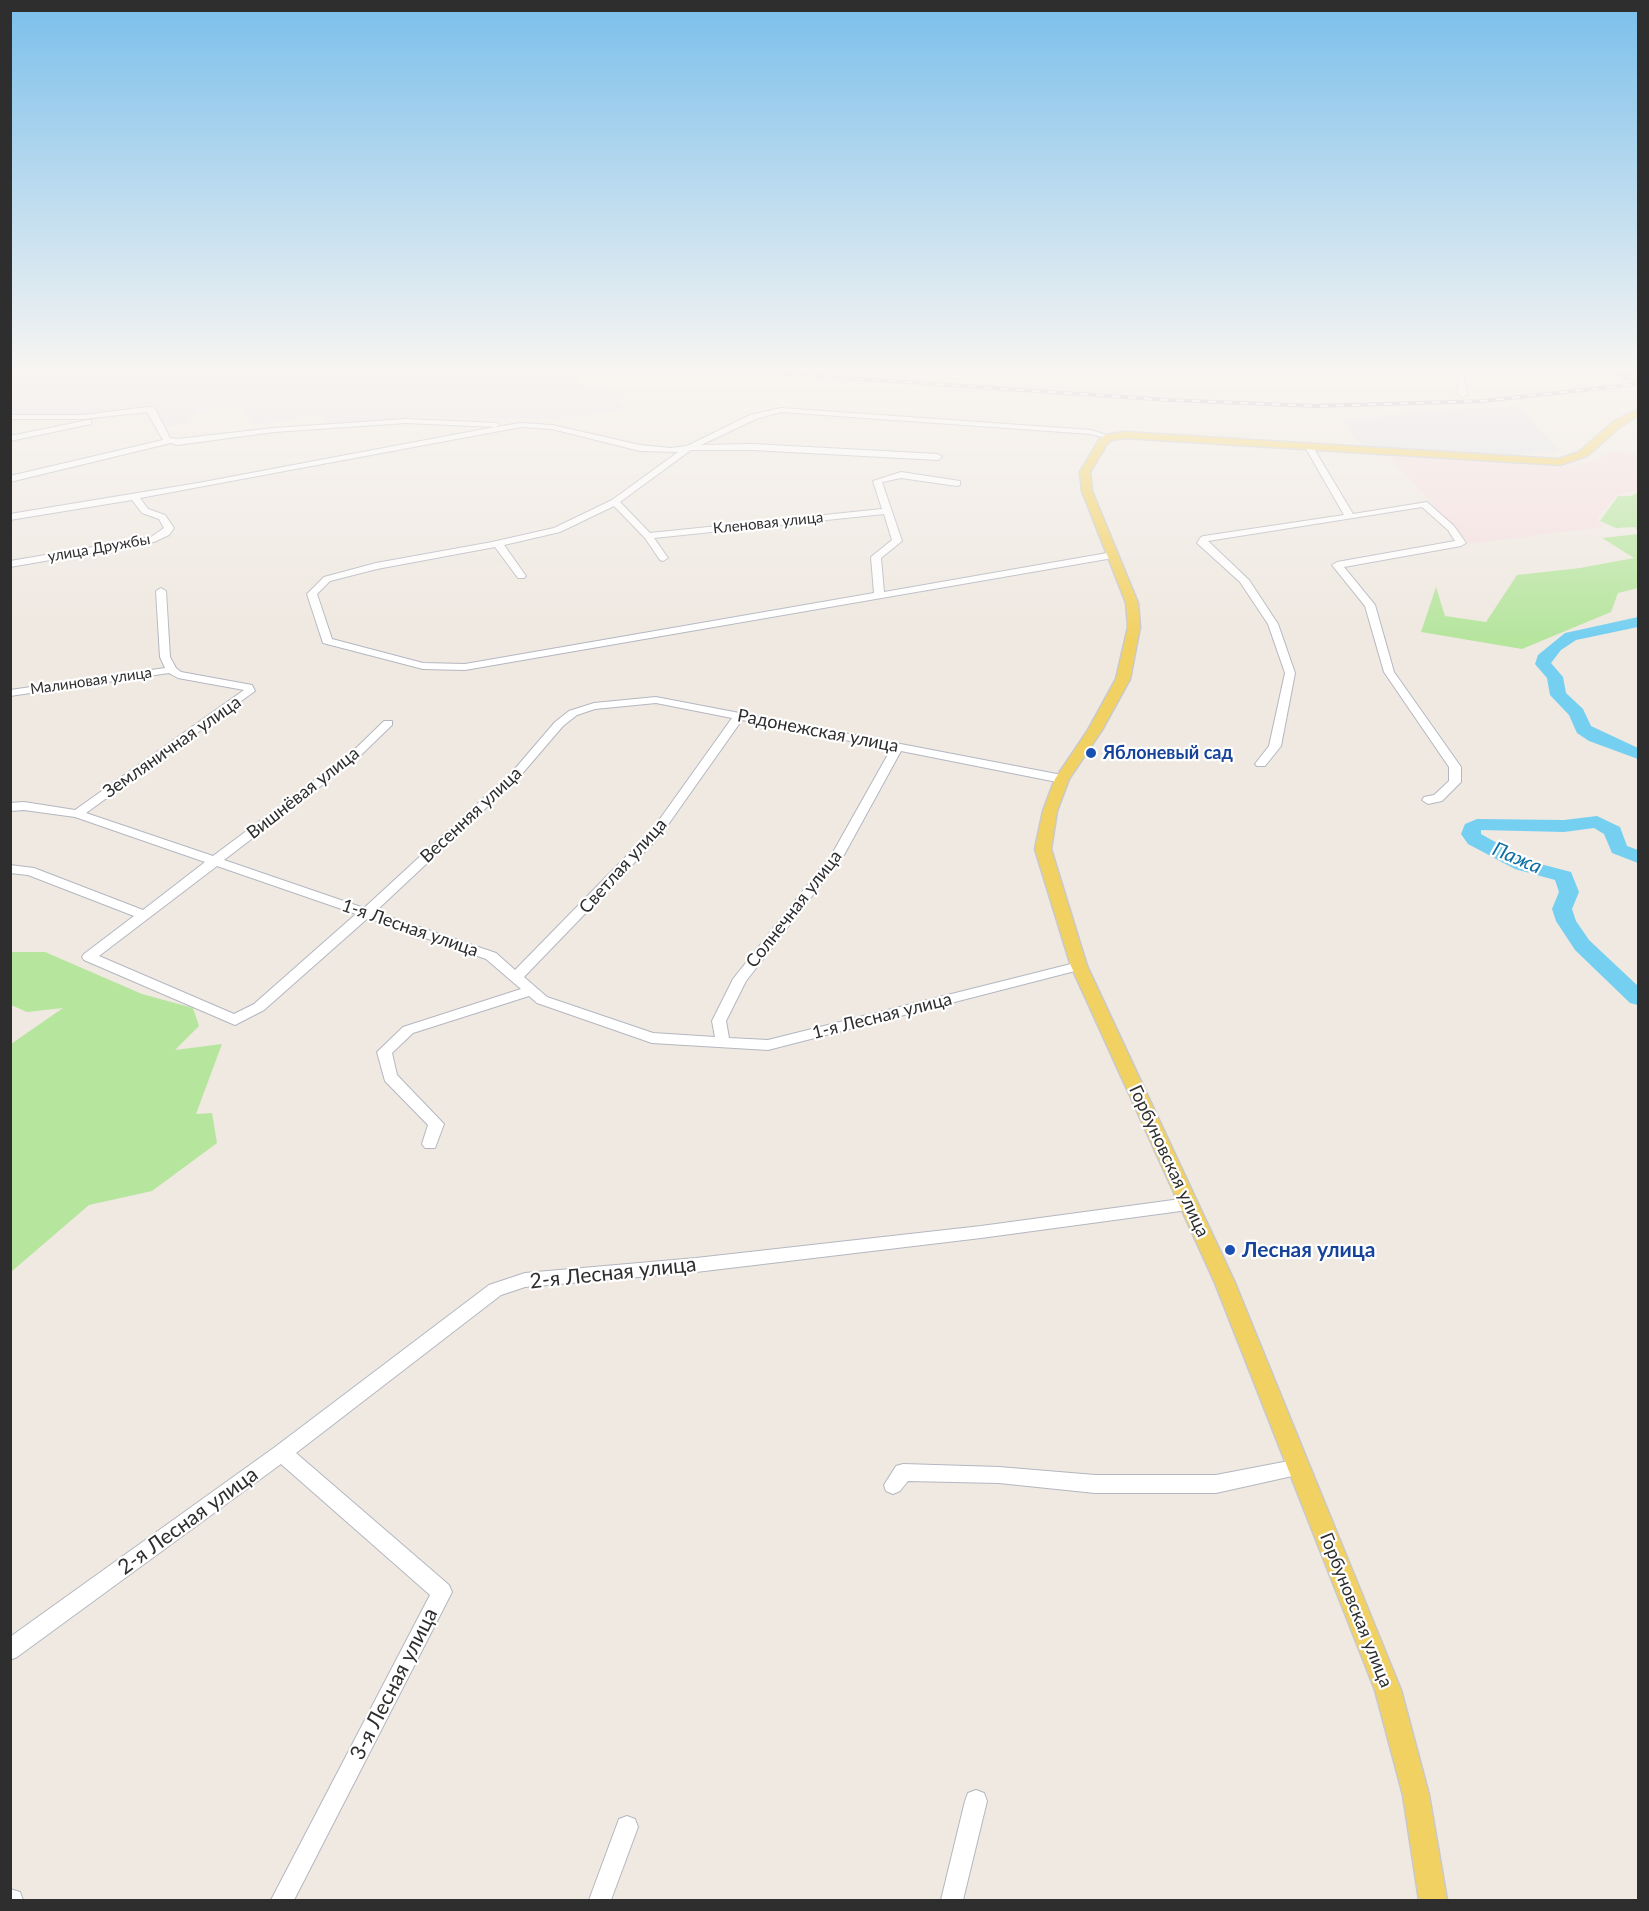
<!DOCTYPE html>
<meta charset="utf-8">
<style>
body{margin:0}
#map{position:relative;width:1649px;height:1911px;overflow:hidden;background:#efe9e1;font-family:Lato,sans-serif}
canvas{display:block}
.frame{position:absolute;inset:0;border:12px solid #2e2e2e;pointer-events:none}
</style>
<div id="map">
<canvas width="1649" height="1911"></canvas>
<div class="frame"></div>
</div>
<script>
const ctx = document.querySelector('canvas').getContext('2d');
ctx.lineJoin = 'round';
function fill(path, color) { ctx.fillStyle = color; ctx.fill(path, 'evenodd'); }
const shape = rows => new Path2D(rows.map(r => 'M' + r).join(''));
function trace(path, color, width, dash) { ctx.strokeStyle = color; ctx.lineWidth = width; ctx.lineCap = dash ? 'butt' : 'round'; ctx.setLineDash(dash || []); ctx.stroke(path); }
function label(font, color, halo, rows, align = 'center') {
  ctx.font = font + ' Lato,sans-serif'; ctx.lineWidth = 4.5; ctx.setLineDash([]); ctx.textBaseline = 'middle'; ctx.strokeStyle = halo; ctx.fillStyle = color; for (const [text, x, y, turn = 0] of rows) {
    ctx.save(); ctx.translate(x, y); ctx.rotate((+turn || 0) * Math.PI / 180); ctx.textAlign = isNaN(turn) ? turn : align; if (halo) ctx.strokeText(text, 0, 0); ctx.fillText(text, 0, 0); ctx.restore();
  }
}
fill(shape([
 [11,371,590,371,580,378,578,383,612,390,625,409,556,419,416,417,336,425,328,423,321,414,254,425,242,407,193,411,197,416,188,418,191,422,164,427,149,408,86,415,11,415],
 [1519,407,1559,450,1510,456,1362,447,1342,420,1467,408]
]), '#e3e1e8');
fill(shape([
 [1612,451,1635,454,1638,459,1638,490,1617,495,1597,519,1603,527,1470,544,1388,456,1566,467,1598,460]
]), '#f5dfe0');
fill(shape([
 [1638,492,1638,532,1635,527,1616,528,1600,521,1618,496,1631,496],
 [1638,534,1638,588,1618,593,1611,612,1522,649,1421,632,1436,587,1445,616,1486,622,1517,575,1580,568,1634,558,1602,538],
 [11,952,45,952,142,994,193,1008,199,1026,175,1050,222,1044,196,1114,212,1113,217,1143,152,1191,89,1205,11,1272,11,1044,63,1008,27,1012,11,1005]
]), '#b6e59e');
fill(shape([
 [1606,371,1622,371,1638,378,1638,385,1606,371],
 [1638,617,1638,627,1576,640,1561,650,1551,663,1563,677,1566,693,1583,709,1591,726,1638,748,1638,759,1589,741,1577,733,1569,715,1550,695,1547,678,1535,664,1538,655,1565,633,1638,617],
 [1597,816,1620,827,1627,846,1638,850,1638,863,1612,853,1604,834,1594,828,1564,832,1481,830,1481,834,1529,861,1571,872,1579,892,1572,909,1576,921,1589,940,1638,986,1638,1005,1630,1003,1575,950,1556,921,1552,909,1559,892,1555,880,1515,869,1468,844,1461,834,1465,824,1477,819,1564,820,1597,816]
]), '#75cff0');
const minor = shape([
 [1208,371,1217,371,1208,378,1202,378,1202,374,1208,371],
 [1458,371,1466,371,1464,380,1467,395,1463,397,1459,395,1456,380,1458,371],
 [148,407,155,409,170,438,177,439,274,428,406,419,498,423,499,425,495,427,521,423,552,425,640,445,670,448,687,446,750,415,781,408,1091,430,1113,437,1109,439,1091,434,781,412,756,419,701,445,753,444,938,454,942,457,938,460,753,450,691,450,620,502,650,533,882,509,873,481,901,472,960,481,960,485,957,486,901,478,882,482,902,541,881,558,884,592,1113,552,1118,555,1113,558,465,670,423,669,323,643,307,594,324,577,376,563,492,542,554,528,612,500,678,452,640,451,552,429,521,427,140,498,148,509,165,515,174,528,169,535,154,542,10,567,10,561,151,537,164,528,159,519,142,513,132,500,10,520,10,514,198,483,495,427,406,423,274,432,177,445,171,443,10,482,10,476,163,440,147,412,83,419,10,419,10,415,83,415,148,407],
 [614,506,645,538,660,560,663,561,668,558,654,538,884,514,892,540,871,557,874,593,465,664,423,663,332,639,317,594,330,581,377,569,495,547,518,578,524,578,526,576,504,545,560,532,614,506],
 [88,420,91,420,91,424,10,441,10,436,88,420],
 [1306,445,1313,447,1353,514,1427,502,1454,526,1466,543,1461,546,1344,567,1375,605,1394,672,1461,767,1461,782,1442,801,1428,804,1422,800,1424,797,1434,795,1449,781,1449,767,1384,672,1365,606,1332,565,1337,562,1455,541,1448,530,1422,507,1208,541,1249,580,1278,624,1295,673,1281,746,1265,766,1257,766,1255,764,1269,746,1285,673,1268,624,1240,582,1197,543,1201,537,1204,536,1344,515,1305,447,1306,445],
 [161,588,166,591,170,657,176,668,181,672,252,685,255,691,86,813,213,856,352,752,384,721,392,721,392,725,360,756,224,860,364,908,513,771,555,722,569,711,594,703,656,697,1062,775,1068,779,1062,783,901,751,844,855,746,981,726,1021,729,1038,768,1040,1079,962,1086,966,1079,970,768,1050,652,1043,537,1003,529,996,413,1033,392,1053,397,1075,444,1124,435,1148,425,1148,422,1144,428,1125,385,1081,377,1052,403,1027,521,989,486,959,368,918,264,1010,235,1025,84,960,82,957,84,954,134,916,28,875,10,873,10,865,34,868,143,910,205,862,75,817,24,810,10,811,10,803,24,802,75,810,244,690,178,678,169,673,10,696,10,690,165,668,160,657,156,591,161,588],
 [656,703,732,718,652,830,515,970,496,953,375,912,521,775,563,726,577,715,595,709,656,703],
 [742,720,891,749,832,854,733,979,712,1021,715,1037,653,1033,547,997,524,977,660,836,742,720],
 [217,866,356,914,254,1004,234,1014,99,956,217,866],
 [1188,1198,1194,1200,1196,1204,1194,1208,1188,1210,981,1238,696,1272,525,1287,501,1295,296,1453,449,1585,452,1592,294,1900,271,1900,430,1595,281,1464,17,1657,10,1660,10,1637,275,1447,489,1285,525,1273,696,1258,981,1226,1188,1198],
 [1299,1459,1306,1461,1308,1467,1306,1473,1216,1493,1095,1493,999,1483,908,1481,900,1491,893,1494,886,1491,884,1485,896,1466,903,1464,999,1467,1095,1475,1216,1475,1299,1459],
 [976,1790,984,1793,987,1801,963,1900,941,1900,965,1801,968,1793,976,1790],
 [627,1816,635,1819,638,1827,611,1900,589,1900,619,1819,627,1816],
 [10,1889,20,1892,23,1900,10,1900,10,1889]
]);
const major = shape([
 [1625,371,1635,371,1638,375,1638,384,1635,383,1625,371],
 [1638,409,1638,416,1621,426,1587,456,1560,465,1125,438,1112,440,1107,444,1090,472,1092,491,1138,603,1140,627,1130,679,1102,730,1069,779,1057,811,1051,849,1087,966,1235,1283,1401,1690,1429,1795,1447,1900,1419,1900,1403,1795,1375,1690,1215,1283,1071,966,1035,849,1043,811,1055,779,1088,730,1116,679,1128,627,1126,603,1082,491,1080,472,1099,440,1105,435,1125,432,1559,459,1579,452,1613,422,1638,409]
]);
trace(minor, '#b4b7c1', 2);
trace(major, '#c9c9c9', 3);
fill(minor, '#fff');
fill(major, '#f2d163');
const rail = shape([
 [745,371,1168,400,1316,406,1483,401,1638,384]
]);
trace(rail, '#a3a6b8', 4);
trace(rail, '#fff', 2, [8]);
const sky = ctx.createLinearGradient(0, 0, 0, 638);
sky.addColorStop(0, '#7abfeb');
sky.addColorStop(0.58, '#f8f5f2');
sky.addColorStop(1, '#f8f5f200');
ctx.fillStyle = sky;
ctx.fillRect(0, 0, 1649, 638);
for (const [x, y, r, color] of [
 [1091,753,6,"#1a4fb4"],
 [1230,1250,6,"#1a4fb4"]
]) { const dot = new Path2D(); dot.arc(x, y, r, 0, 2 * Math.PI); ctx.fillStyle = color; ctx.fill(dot); trace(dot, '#fff', 2); }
label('15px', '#2e2e2e', '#fff', [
 ["Кленовая улица",768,523,-6],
 ["улица Дружбы",99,548,-10],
 ["Малиновая улица",91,681,-8]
]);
label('18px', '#2e2e2e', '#fff', [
 ["Радонежская улица",818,731,11],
 ["Земляничная улица",172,747,-35],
 ["Вишнёвая улица",303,793,-38],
 ["Весенняя улица",471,815,-43],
 ["Светлая улица",623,866,-48],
 ["Солнечная улица",794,909,-52],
 ["1-я Лесная улица",410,928,19],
 ["1-я Лесная улица",882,1016,-14],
 ["Горбуновская улица",1169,1161,65],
 ["Горбуновская улица",1356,1610,68]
]);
label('bold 18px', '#164399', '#fff', [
 ["Яблоневый сад",1103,753]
], 'left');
label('italic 20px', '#0d6fa3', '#fff', [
 ["Пажа",1517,858,23]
]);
label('bold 21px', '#164399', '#fff', [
 ["Лесная улица",1242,1250]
], 'left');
label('21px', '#2e2e2e', '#fff', [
 ["2-я Лесная улица",613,1273,-6],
 ["2-я Лесная улица",188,1521,-36],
 ["3-я Лесная улица",394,1684,-63]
]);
</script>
